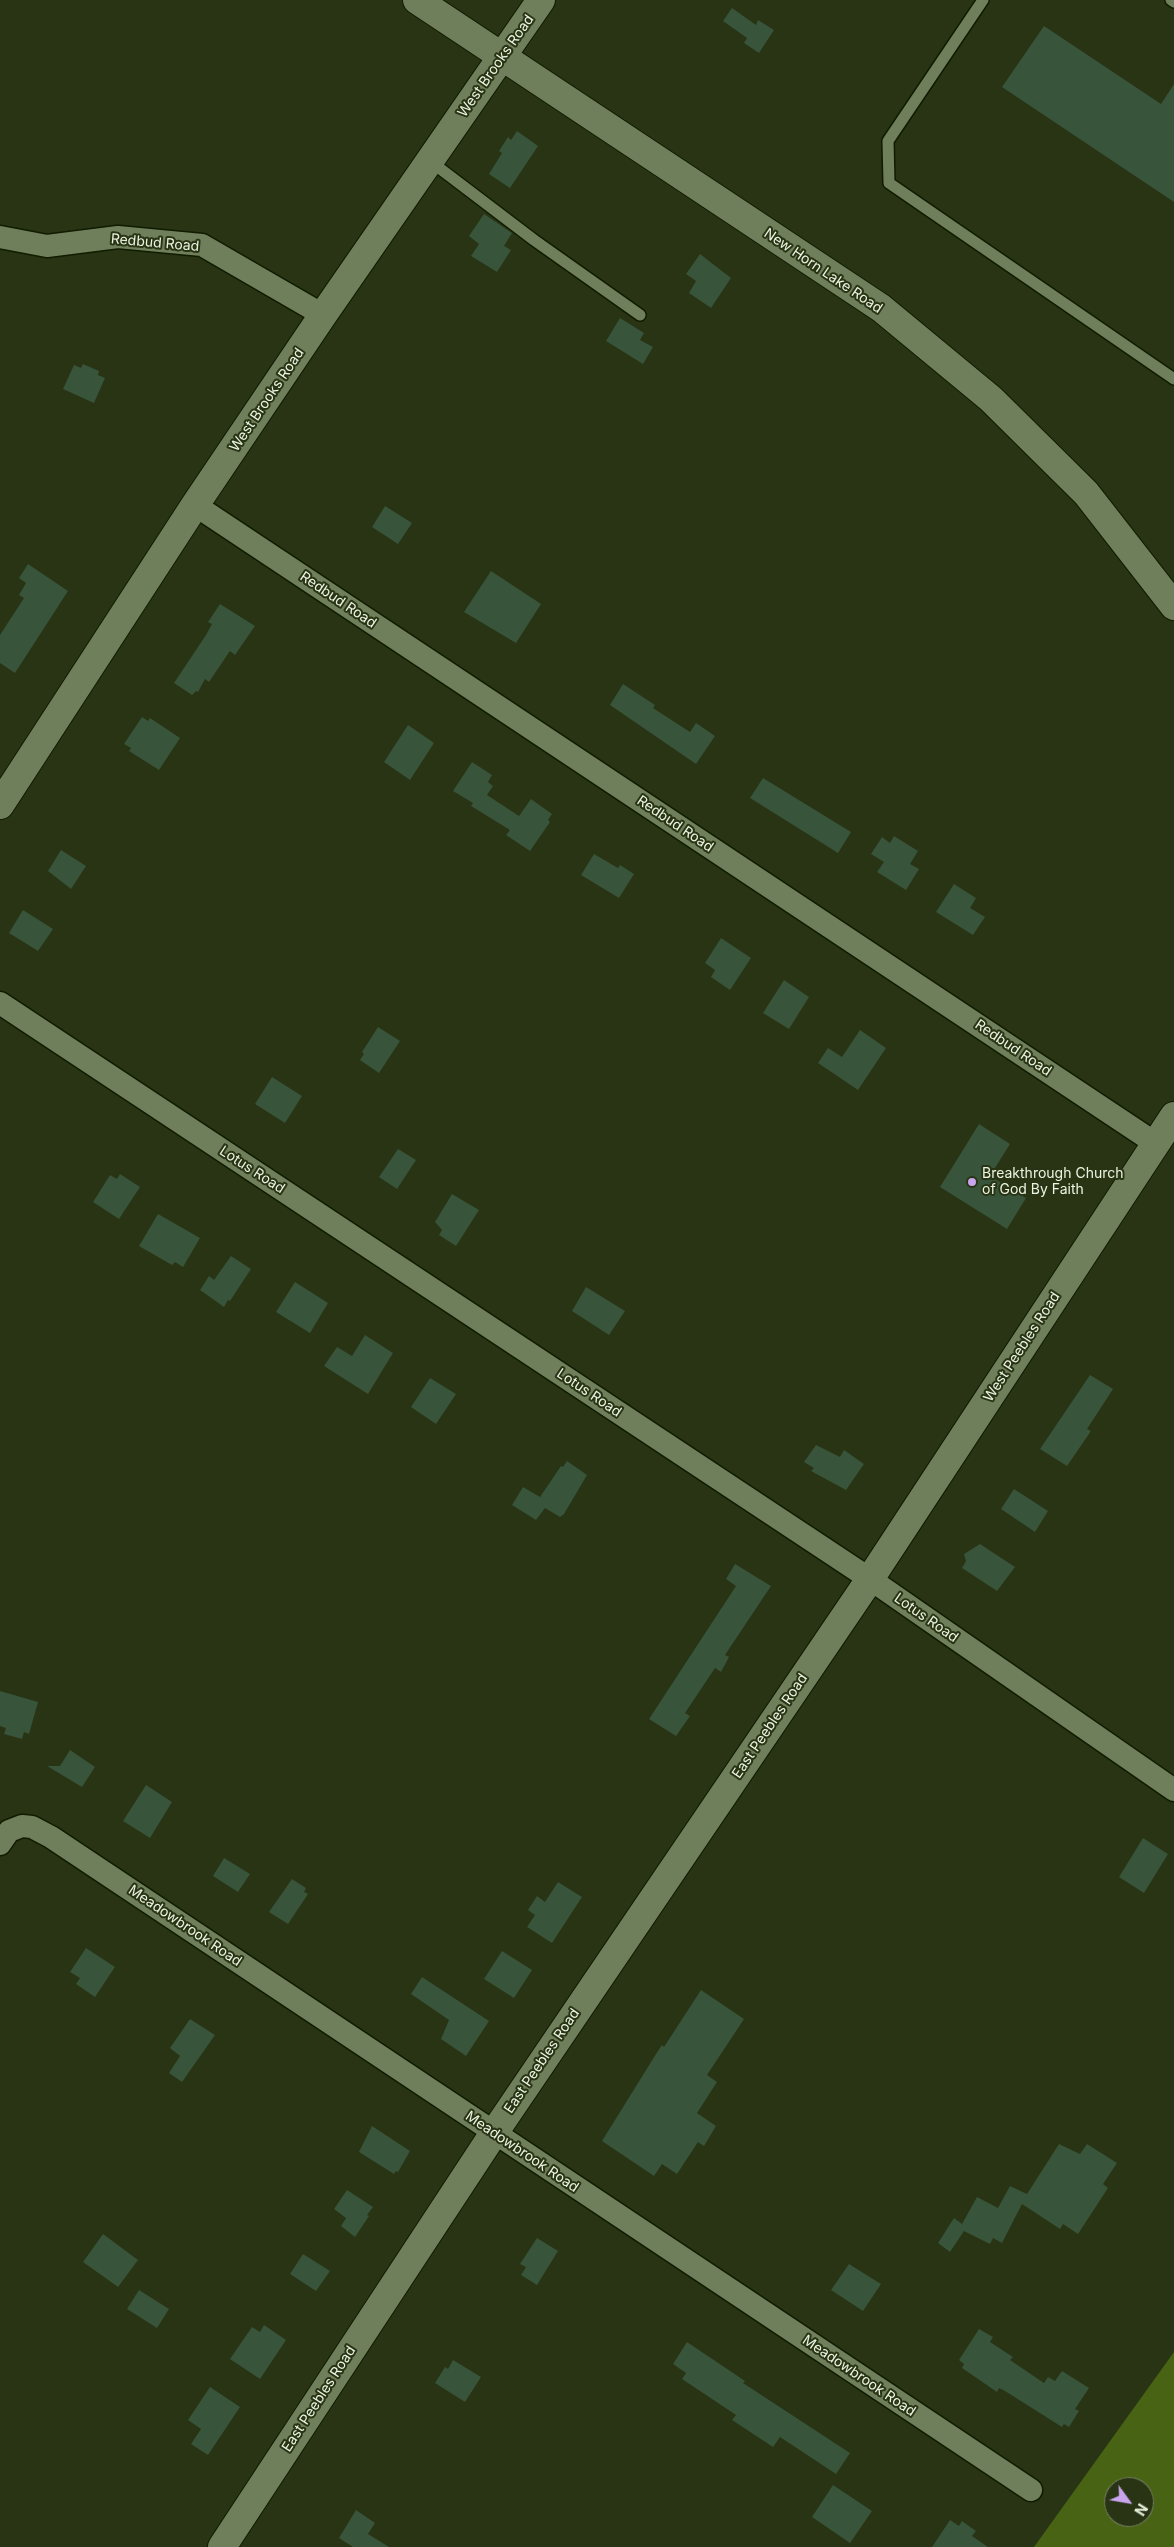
<!DOCTYPE html>
<style>
body{margin:0}
#map{position:relative;width:1174px;height:2547px;overflow:hidden;background:#283413;font-family:Inter,sans-serif}
canvas{display:block}
.north{position:absolute;left:1104px;top:2477px;width:50px;height:50px;box-sizing:border-box;background:#283413;border:1px solid #768165;border-radius:50%;rotate:122deg;font-size:14px;font-weight:700;line-height:20px;text-align:center;color:#ebf4e1}
.north::after{content:'';display:block;margin:auto;width:18px;height:22px;background:#c9a5ee;clip-path:polygon(50% 0,100% 100%,50% 72%,0 100%)}
</style>
<div id="map">
<canvas width="1174" height="2547"></canvas>
<div class="north">N</div>
</div>
<script>
const ctx = document.querySelector('canvas').getContext('2d');
ctx.lineJoin = 'round';
function fill(path, color) { ctx.fillStyle = color; ctx.fill(path, 'evenodd'); }
const shape = rows => new Path2D(rows.map(r => 'M' + r).join(''));
function trace(path, color, width, dash) { ctx.strokeStyle = color; ctx.lineWidth = width; ctx.lineCap = dash ? 'butt' : 'round'; ctx.setLineDash(dash || []); ctx.stroke(path); }
function label(font, color, halo, rows, align = 'center') {
  ctx.font = font + ' Inter,sans-serif'; ctx.lineWidth = 4; ctx.setLineDash([]); ctx.textBaseline = 'middle'; ctx.strokeStyle = halo; ctx.fillStyle = color; for (const [text, x, y, turn = 0] of rows) {
    ctx.save(); ctx.translate(x, y); ctx.rotate((+turn || 0) * Math.PI / 180); ctx.textAlign = isNaN(turn) ? turn : align; if (halo) ctx.strokeText(text, 0, 0); ctx.fillText(text, 0, 0); ctx.restore();
  }
}
fill(shape([
 [1174,2352,1174,2547,1034,2547],
 [1114,2487,1144,2487,1144,2517,1114,2517]
]), '#486313');
fill(shape([
 [732,8,756,25,758,20,774,30,759,53,744,43,747,38,723,21],
 [1044,26,1161,104,1174,84,1174,202,1002,87],
 [517,131,538,146,510,188,489,174,502,153,499,151,508,137,511,140],
 [484,214,512,233,504,246,511,250,497,272,471,256,479,244,469,236],
 [700,254,731,278,711,308,689,293,696,281,686,274],
 [620,318,644,333,640,340,653,347,643,364,606,341],
 [83,364,99,371,98,375,105,378,94,403,63,389,74,365,81,368],
 [385,506,412,523,398,544,372,527],
 [28,564,68,591,15,673,0,663,0,635,24,598,19,595,26,583,19,578],
 [491,571,541,604,516,643,464,612],
 [220,604,255,626,235,655,230,651,209,682,205,679,198,692,196,691,192,695,174,683,206,635,212,624,208,622],
 [623,684,655,705,653,708,690,732,696,723,715,736,696,764,610,705],
 [142,717,148,721,150,718,180,738,159,770,129,751,131,748,124,744],
 [408,725,434,743,410,780,384,762],
 [472,762,492,775,488,782,493,786,487,795,519,816,531,799,552,814,548,820,550,822,530,851,506,835,510,830,471,806,473,803,453,791],
 [763,778,851,832,838,853,750,798],
 [894,836,918,851,910,864,919,869,906,890,877,872,884,862,871,854,882,837,890,843],
 [61,850,86,866,71,889,48,871],
 [594,854,618,868,620,865,634,874,619,898,581,875],
 [954,884,976,898,970,908,985,917,973,935,936,912],
 [23,910,53,929,38,951,9,933],
 [721,938,751,958,730,990,711,977,715,970,705,963],
 [784,980,809,997,789,1029,763,1013],
 [378,1027,400,1041,379,1073,360,1060,364,1054,362,1052],
 [860,1030,886,1048,858,1090,818,1063,828,1048,842,1057],
 [272,1077,302,1096,285,1123,255,1104],
 [979,1124,1010,1144,990,1176,1026,1198,1007,1229,940,1187],
 [398,1149,416,1160,397,1189,379,1177],
 [120,1174,140,1187,119,1219,93,1202,110,1175,117,1179],
 [452,1194,479,1210,456,1246,439,1235,442,1230,435,1222],
 [158,1214,200,1238,183,1267,175,1262,172,1265,139,1246],
 [231,1256,251,1269,230,1301,228,1300,224,1307,200,1290,209,1276,214,1280],
 [295,1282,328,1303,310,1333,276,1312],
 [586,1287,625,1311,609,1335,572,1311],
 [365,1335,393,1353,368,1394,324,1366,337,1347,352,1356],
 [1090,1375,1113,1389,1087,1429,1091,1431,1067,1466,1040,1449],
 [430,1378,456,1394,436,1424,411,1407],
 [816,1445,840,1457,844,1450,864,1464,846,1490,811,1471,814,1468,804,1462],
 [567,1461,587,1475,564,1514,560,1517,545,1508,536,1520,512,1505,523,1487,540,1497,561,1466,563,1467],
 [1014,1489,1048,1511,1035,1532,1001,1509],
 [980,1544,1015,1567,997,1591,962,1568,966,1561,964,1554],
 [735,1564,771,1586,725,1655,729,1657,721,1672,715,1668,685,1713,690,1716,676,1736,649,1719,736,1586,726,1579],
 [0,1691,38,1702,29,1734,24,1732,22,1739,4,1734,6,1728,0,1726],
 [70,1750,95,1767,82,1787,47,1766,60,1766],
 [146,1785,172,1802,150,1838,123,1821],
 [1143,1838,1168,1854,1144,1893,1119,1877],
 [224,1858,250,1874,238,1892,213,1876],
 [292,1879,306,1888,304,1892,308,1894,288,1924,269,1912],
 [558,1882,582,1897,552,1943,527,1927,535,1915,528,1910,537,1896,545,1902],
 [86,1948,115,1967,95,1997,76,1984,80,1978,70,1972],
 [502,1951,532,1970,514,1998,484,1979],
 [422,1977,489,2021,466,2056,441,2039,449,2020,411,1994],
 [701,1990,744,2019,707,2075,717,2082,697,2113,716,2126,704,2146,698,2142,677,2174,662,2164,654,2176,602,2141,656,2054,662,2045,664,2047],
 [190,2019,215,2035,182,2082,169,2073,180,2056,170,2048],
 [372,2126,410,2151,398,2172,396,2171,394,2174,359,2152],
 [1059,2144,1080,2154,1087,2144,1117,2163,1103,2184,1108,2188,1078,2234,1063,2224,1060,2229,1022,2204,1002,2243,993,2238,990,2244,964,2231,950,2252,938,2243,954,2218,962,2224,977,2197,998,2208,1010,2186,1027,2194],
 [347,2190,373,2207,367,2215,369,2216,355,2237,341,2226,346,2218,334,2209],
 [103,2234,138,2260,118,2287,83,2262],
 [537,2238,558,2251,537,2285,521,2275,526,2267,520,2264],
 [303,2254,330,2271,316,2291,290,2274],
 [849,2264,881,2284,863,2311,831,2290],
 [139,2290,169,2309,157,2328,127,2309],
 [264,2325,286,2340,260,2379,230,2359,252,2327,260,2332],
 [979,2329,993,2337,990,2342,1013,2357,1010,2360,1044,2383,1048,2377,1055,2381,1062,2371,1089,2388,1075,2409,1079,2411,1069,2427,1064,2424,1062,2427,1005,2391,999,2388,997,2392,962,2368,964,2364,959,2360],
 [687,2342,745,2381,743,2383,850,2453,836,2474,780,2437,773,2447,732,2420,736,2415,682,2379,686,2373,673,2364],
 [453,2360,481,2377,465,2402,435,2383,445,2367,448,2369],
 [210,2387,240,2407,208,2455,191,2444,201,2429,188,2420],
 [833,2485,872,2511,850,2543,812,2517],
 [356,2510,375,2523,368,2534,389,2547,353,2547,339,2538],
 [950,2520,959,2526,962,2521,976,2531,972,2536,988,2547,932,2547]
]), '#38543a');
const lane = shape([
 [983,0,888,141,889,183,1174,379],
 [1171,0,1174,2],
 [430,161,534,240,640,315]
]);
const street = shape([
 [0,237,47,246,118,237,202,245,323,315],
 [195,505,1155,1143],
 [0,1003,870,1579,1174,1790],
 [0,1844,9,1831,22,1826,32,1827,51,1837,1031,2490]
]);
const secondary = shape([
 [417,0,881,308,991,399,1086,493,1174,606],
 [0,805,195,505,323,315,541,0],
 [222,2547,494,2133,870,1579,1174,1116]
]);
trace(lane, '#101b00', 14);
trace(street, '#101b00', 25);
trace(secondary, '#101b00', 30);
trace(lane, '#707f5b', 11);
trace(street, '#707f5b', 22);
trace(secondary, '#707f5b', 28);
for (const [x, y, r, color] of [
 [972,1182,5,"#c9a5ee"]
]) { const dot = new Path2D(); dot.arc(x, y, r, 0, 2 * Math.PI); ctx.fillStyle = color; ctx.fill(dot); trace(dot, '#283413', 2); }
label('14px', '#ebf4e1', '#283413', [
 ["West Brooks Road",496,66,-55],
 ["Redbud Road",155,243,5],
 ["New Horn Lake Road",823,271,34],
 ["West Brooks Road",267,400,-56],
 ["Redbud Road",338,600,34],
 ["Redbud Road",675,824,34],
 ["Redbud Road",1013,1048,34],
 ["Lotus Road",252,1170,33],
 ["West Peebles Road",1022,1347,-57],
 ["Lotus Road",589,1393,34],
 ["Lotus Road",926,1618,35],
 ["East Peebles Road",770,1726,-56],
 ["Meadowbrook Road",185,1926,34],
 ["East Peebles Road",542,2061,-56],
 ["Meadowbrook Road",522,2152,34],
 ["Meadowbrook Road",859,2376,34],
 ["East Peebles Road",319,2399,-57]
]);
label('14px', '#ebf4e1', '#283413', [
 ["Breakthrough Church",982,1174],
 ["of God By Faith",982,1190]
], 'left');
</script>
